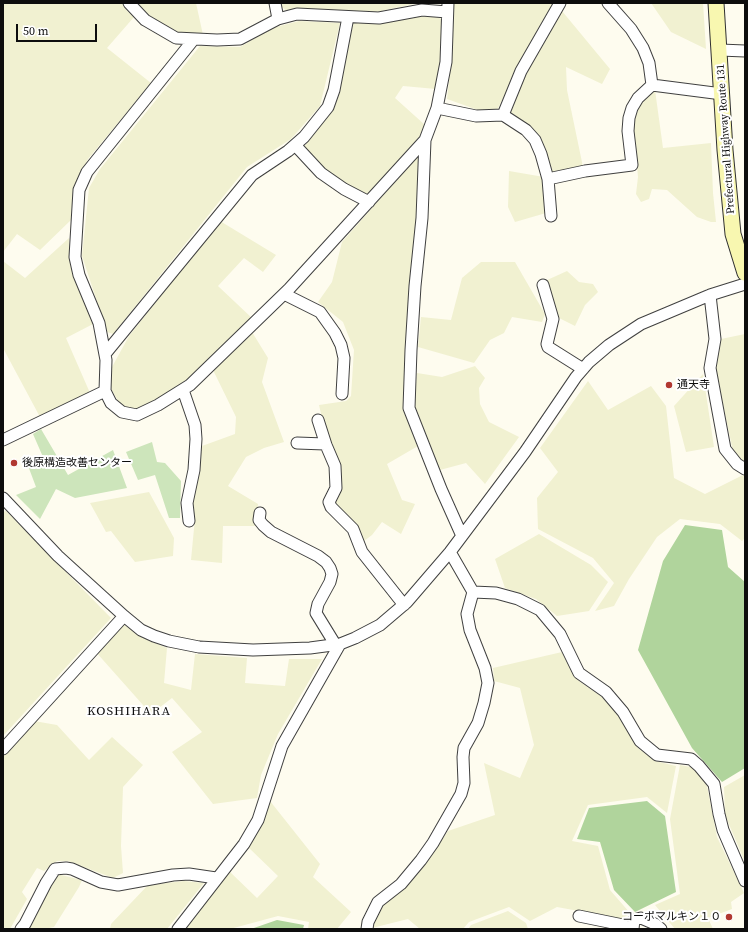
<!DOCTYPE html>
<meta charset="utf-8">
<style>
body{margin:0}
#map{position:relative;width:748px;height:932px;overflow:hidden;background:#fefcef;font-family:"Source Serif 4",serif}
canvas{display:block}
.frame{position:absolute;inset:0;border:4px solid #0d0d0d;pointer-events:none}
.scale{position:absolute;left:16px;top:24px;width:81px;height:18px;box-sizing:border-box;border:2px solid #0d0d0d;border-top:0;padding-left:5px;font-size:12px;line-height:14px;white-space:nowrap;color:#0d0d0d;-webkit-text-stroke:3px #fff;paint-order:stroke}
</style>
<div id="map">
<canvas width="748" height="932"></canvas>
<div class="frame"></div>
<div class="scale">50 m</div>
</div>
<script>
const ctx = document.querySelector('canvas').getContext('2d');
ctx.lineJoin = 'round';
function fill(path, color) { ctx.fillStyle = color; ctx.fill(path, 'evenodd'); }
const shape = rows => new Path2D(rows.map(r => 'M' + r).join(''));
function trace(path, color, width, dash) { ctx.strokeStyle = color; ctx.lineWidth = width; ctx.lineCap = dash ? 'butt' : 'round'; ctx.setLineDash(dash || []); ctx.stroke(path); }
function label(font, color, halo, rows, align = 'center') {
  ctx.font = font + ' "Source Serif 4","Noto Sans JP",serif'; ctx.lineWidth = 4; ctx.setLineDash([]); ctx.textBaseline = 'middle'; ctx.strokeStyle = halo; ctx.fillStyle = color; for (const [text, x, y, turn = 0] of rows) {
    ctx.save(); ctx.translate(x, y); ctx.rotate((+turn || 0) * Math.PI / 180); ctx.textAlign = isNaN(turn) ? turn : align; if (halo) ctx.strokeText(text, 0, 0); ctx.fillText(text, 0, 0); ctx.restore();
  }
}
fill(shape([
 [3,3,123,3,127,11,134,17,107,48,151,83,88,159,73,188,71,220,40,250,17,234,3,252],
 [135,3,196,3,203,35,189,35,174,31,146,15],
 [281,3,440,3,439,4,414,4,376,12,308,9,288,12,282,7],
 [454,3,555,3,540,25,497,110,478,110,447,99,452,53],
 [651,3,703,3,706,49,671,32],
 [562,11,610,69,602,84,566,67,567,90,583,167,552,174,543,145,532,128,510,115,521,86,530,66],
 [435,15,441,19,441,62,436,89,403,86,395,98,425,125,420,136,367,196,330,175,304,147,331,112,338,98,353,22,414,16],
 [299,21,340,23,320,106,291,139,247,167,113,334,107,332,82,256,89,188,100,169,200,46,240,47,272,28],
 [655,90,663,148,711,143,713,193,716,222,711,222,697,217,667,190,652,189,649,199,641,202,636,194,638,177,633,122,640,104,649,92],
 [418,156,420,159,421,166,407,326,404,408,418,446,387,464,402,500,415,504,401,534,382,522,372,535,364,541,335,506,334,502,339,465,322,418,319,405,346,401,351,396,354,350,343,322,318,302,332,282,342,242],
 [509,171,544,177,546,213,515,222,508,207],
 [220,221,276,255,263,272,244,258,218,286,253,319,181,387,142,408,134,409,124,407,118,401,108,383,112,367,129,336],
 [69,238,71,268,95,323,66,338,90,393,40,417,3,348,3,261,25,278],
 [481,262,515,262,545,314,542,322,512,317,504,333,490,340,474,363,418,347,421,317,451,320,462,278],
 [567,271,579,282,593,284,598,292,585,305,575,326,557,317,545,281],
 [252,332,268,358,262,382,284,442,264,448,246,457,228,486,258,504,255,526,223,526,222,563,191,560,195,518,192,504,198,472,202,446,235,434,236,417,213,370],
 [745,334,745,463,733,451,715,368,721,339],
 [475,366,485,378,479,388,480,404,489,422,519,437,485,484,466,463,440,470,414,408,417,373,442,377],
 [703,374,714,447,686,452,674,406],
 [588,381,608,410,651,386,666,406,674,478,705,494,743,475,745,477,745,538,742,541,720,524,680,519,657,537,629,579,614,606,595,611,614,583,593,558,538,529,537,498,558,472,540,448],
 [149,492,174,538,173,556,135,562,111,531,106,532,90,503],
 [6,511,111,618,3,736,3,512],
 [539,534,591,565,608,582,589,611,557,616,536,599,505,588,495,559],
 [123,624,141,637,167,648,164,683,191,690,195,654,247,658,245,683,285,686,289,659,322,659,278,734,261,775,257,798,213,804,172,752,202,732,172,698,151,714,95,651],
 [562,652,571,671,580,682,601,696,617,714,638,748,655,761,676,766,667,813,647,797,588,805,572,841,598,846,610,890,630,913,622,919,557,907,530,921,509,907,469,922,463,929,420,929,408,919,372,928,380,908,424,866,448,831,495,815,484,763,520,778,534,745,520,688,494,681,493,668],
 [34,721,57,725,89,760,112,737,143,765,123,787,121,846,123,873,113,878,68,861,57,861,44,871,37,868,22,892,27,899,10,929,3,929,3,757],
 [680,765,696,768,707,786,717,837,744,893,731,902,732,909,708,918,713,929,675,929,655,905,680,894,670,819],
 [745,775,745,862,725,815,724,787],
 [270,801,320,864,313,877,351,912,337,929,308,929,309,922,278,916,230,929,183,929,229,871,257,898,278,876,248,847,261,824],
 [57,874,82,880,79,887,54,927,44,929,29,929],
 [184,881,204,883,167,929,110,929,111,924,148,885],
 [508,911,526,923,528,929,468,929,471,925]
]), '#f1f1d1');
fill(shape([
 [41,429,68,475,113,450,127,488,75,498,56,489,40,519,16,495,36,487,27,463,43,457,33,434],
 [152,442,157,462,165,463,181,481,180,518,169,518,155,475,138,480,126,452]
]), '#cde5bb');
fill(shape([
 [685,525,722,530,728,567,745,582,745,768,722,782,692,748,638,650,663,561],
 [647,801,665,816,676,892,635,912,614,890,600,842,577,839,589,808],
 [277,920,304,925,303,929,251,929]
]), '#b0d49c');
const minor = shape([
 [129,3,145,20,176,38,217,40,240,39,278,19,297,14,379,18,422,10,447,12],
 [275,3,278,19],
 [448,3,446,62,437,108,425,140,422,218,415,286,411,350,409,408,441,489,462,536],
 [608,3,631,29,643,48,649,63,652,85],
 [194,39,87,172,79,190,75,257,79,275,99,323,106,360,105,391,111,403,122,412,137,415,158,405,190,385,289,289,425,140],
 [720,50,745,51],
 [437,108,476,116,503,115,521,71,560,3],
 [503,115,526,130,535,140,541,154,548,179,551,216],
 [295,145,321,173,344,189,369,202],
 [548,179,585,171,632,165,628,131,629,118,632,108,638,98,652,85,722,94],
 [543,285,553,319,547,344,548,347,583,369],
 [284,294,320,312,335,333,341,345,344,358,342,394],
 [710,295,715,339,710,368,725,449,737,464,745,469],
 [105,354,252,175,288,151,304,137,328,107,334,90,348,17],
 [183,390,195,425,196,439,194,470,187,503,189,521],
 [318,420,326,445,335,466,336,488,329,502,331,507,353,529,362,552,404,605],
 [3,440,105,391],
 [297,443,325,444],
 [3,498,58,556,124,616,141,630,154,636,169,641,199,647,253,650,310,648,340,644,355,638,380,625,407,602,450,552,525,452,576,377,589,362,609,345,641,324,710,295,745,284],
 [260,513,259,520,263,525,271,532,318,556,326,562,330,568,332,574,330,582,318,604,316,613,335,644],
 [473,592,496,593,518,599,540,610,560,634,579,673,606,692,623,712,640,741,657,755,691,759,699,766,714,784,719,814,723,830,745,881],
 [3,749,124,616],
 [579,916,623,925,630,929],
 [21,929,25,924,46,883,55,869,66,868,72,869,101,882,118,885,173,875,189,874,216,878],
 [178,929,244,844,258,820,282,746,340,644],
 [367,929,368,922,378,902,401,884,421,860,433,843,461,794,464,783,463,757,464,748,478,723,484,703,488,683,485,668,470,630,467,614,473,592,450,552],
 [633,929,634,920,641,918,655,924,661,929]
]);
const secondary = shape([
 [716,3,725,150,733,234,745,273]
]);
trace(minor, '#404040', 13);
trace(secondary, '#2f2f2f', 17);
trace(minor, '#fff', 11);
trace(secondary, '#f8f7b0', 15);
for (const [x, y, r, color] of [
 [669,385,4,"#b13831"],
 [14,463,4,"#b13831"],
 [729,917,4,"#b13831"]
]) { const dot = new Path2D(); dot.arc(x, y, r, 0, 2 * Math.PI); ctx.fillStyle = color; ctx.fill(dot); trace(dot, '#fff', 1.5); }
label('11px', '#0d0d0d', '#fff', [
 ["Prefectural Highway Route 131",726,139,-94]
]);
label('11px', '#0d0d0d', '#fff', [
 ["通天寺",677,385],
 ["後原構造改善センター",22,463],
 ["コーポマルキン１０",721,917,"right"]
], 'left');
ctx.letterSpacing = '1px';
label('13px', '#0d0d0d', '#fff', [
 ["KOSHIHARA",129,712]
]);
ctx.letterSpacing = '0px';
</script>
